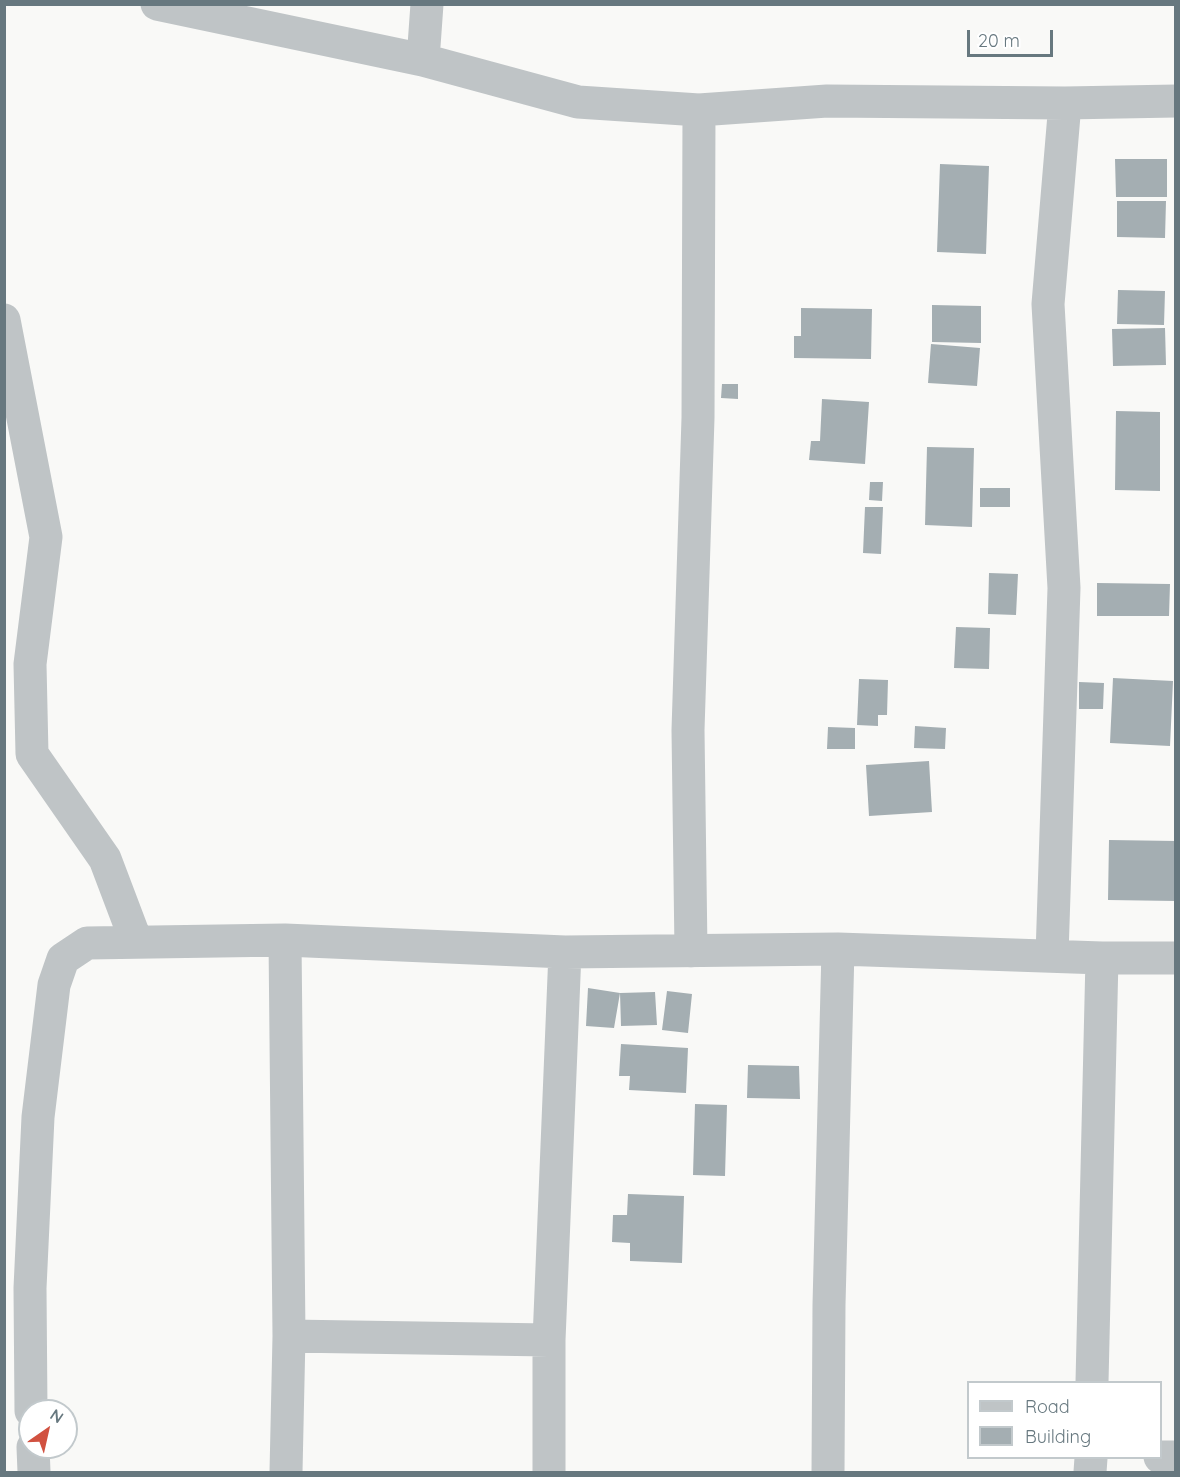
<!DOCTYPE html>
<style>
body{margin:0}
#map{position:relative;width:1180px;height:1477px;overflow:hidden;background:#f9f9f7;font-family:Quicksand,sans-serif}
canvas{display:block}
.frame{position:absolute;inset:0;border:6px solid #67787f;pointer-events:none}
.legend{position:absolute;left:967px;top:1381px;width:195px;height:78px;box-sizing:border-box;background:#fff;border:2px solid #c2c9cc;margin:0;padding:8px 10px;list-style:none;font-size:18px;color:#67787f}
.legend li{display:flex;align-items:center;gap:12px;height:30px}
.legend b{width:30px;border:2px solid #c2c9cc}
.north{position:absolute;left:18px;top:1399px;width:60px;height:60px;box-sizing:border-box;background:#fff;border:2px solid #c2c9cc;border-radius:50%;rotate:34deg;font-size:16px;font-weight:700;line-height:24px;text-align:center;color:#67787f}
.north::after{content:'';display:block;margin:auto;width:21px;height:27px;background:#d15140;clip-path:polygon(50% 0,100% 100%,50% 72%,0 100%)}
.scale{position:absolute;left:967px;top:30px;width:86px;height:27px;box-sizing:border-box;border:3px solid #67787f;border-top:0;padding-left:8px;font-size:18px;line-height:21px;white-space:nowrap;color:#67787f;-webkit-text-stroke:4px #fff;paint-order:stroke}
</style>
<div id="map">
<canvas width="1180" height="1477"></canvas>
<div class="frame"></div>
<ul class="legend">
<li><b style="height:8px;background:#bfc4c6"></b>Road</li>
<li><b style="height:16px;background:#a4aeb2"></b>Building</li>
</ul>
<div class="north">N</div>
<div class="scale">20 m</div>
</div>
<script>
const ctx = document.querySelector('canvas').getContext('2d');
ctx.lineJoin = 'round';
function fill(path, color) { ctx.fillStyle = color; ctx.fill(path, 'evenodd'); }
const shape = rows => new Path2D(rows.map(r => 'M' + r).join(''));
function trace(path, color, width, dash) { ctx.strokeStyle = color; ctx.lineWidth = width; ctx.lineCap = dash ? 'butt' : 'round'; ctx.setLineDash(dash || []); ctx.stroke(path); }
fill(shape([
 [1115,159,1167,159,1167,197,1116,197],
 [940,164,989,166,986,254,937,252],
 [1117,201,1166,201,1165,238,1117,237],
 [1118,290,1165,291,1164,325,1117,324],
 [932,305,981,306,981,343,932,342],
 [801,308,872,309,871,359,794,358,794,336,801,336],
 [1165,328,1166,365,1113,366,1112,329],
 [931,344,980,348,977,386,928,383],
 [722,384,738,384,738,399,721,398],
 [822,399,869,402,865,464,809,460,811,441,820,441],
 [1116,411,1160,412,1160,491,1115,490],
 [927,447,974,448,972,527,925,525],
 [870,482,883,482,882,501,869,500],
 [980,488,1010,488,1010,507,980,507],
 [865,507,883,507,881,554,863,553],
 [989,573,1018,574,1016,615,988,614],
 [1097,583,1170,584,1169,616,1097,616],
 [956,627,990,628,989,669,954,668],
 [1113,678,1173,681,1170,746,1110,743],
 [859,679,888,680,887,715,878,715,878,726,857,725],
 [1079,682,1104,683,1103,709,1079,709],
 [915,726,946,728,945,749,914,748],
 [828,727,855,728,855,749,827,749],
 [929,761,932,812,869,816,866,765],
 [1109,840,1176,841,1176,901,1108,900],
 [588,988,620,993,655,992,657,1025,621,1026,620,993,614,1028,586,1026],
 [667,991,692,994,688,1033,662,1030],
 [621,1044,688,1048,686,1093,629,1090,630,1076,619,1076],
 [748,1065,799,1066,800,1099,747,1098],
 [695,1104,727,1105,725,1176,693,1175],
 [628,1194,684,1196,682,1263,630,1261,630,1243,612,1242,613,1215,627,1215]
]), '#a4aeb2');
trace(shape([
 [157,4,423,60,578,102,699,110,827,101,1065,103,1176,101],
 [423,60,427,4],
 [4,320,46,537,30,664,32,754,105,859,136,941],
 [285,940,289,1336,286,1472],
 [691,951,688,730,698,418,699,110],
 [1052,955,1064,588,1048,304,1065,103],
 [289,1336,549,1340],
 [1092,1382,1102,958],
 [31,1411,30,1288,38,1117,54,985,63,959,87,943,285,940,565,952,838,949,1102,958,1176,958],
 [33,1447,34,1472],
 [1160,1457,1176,1457],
 [549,1472,549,1340,565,952],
 [828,1472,829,1305,838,949],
 [1090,1472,1091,1458]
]), '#bfc4c6', 33);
</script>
